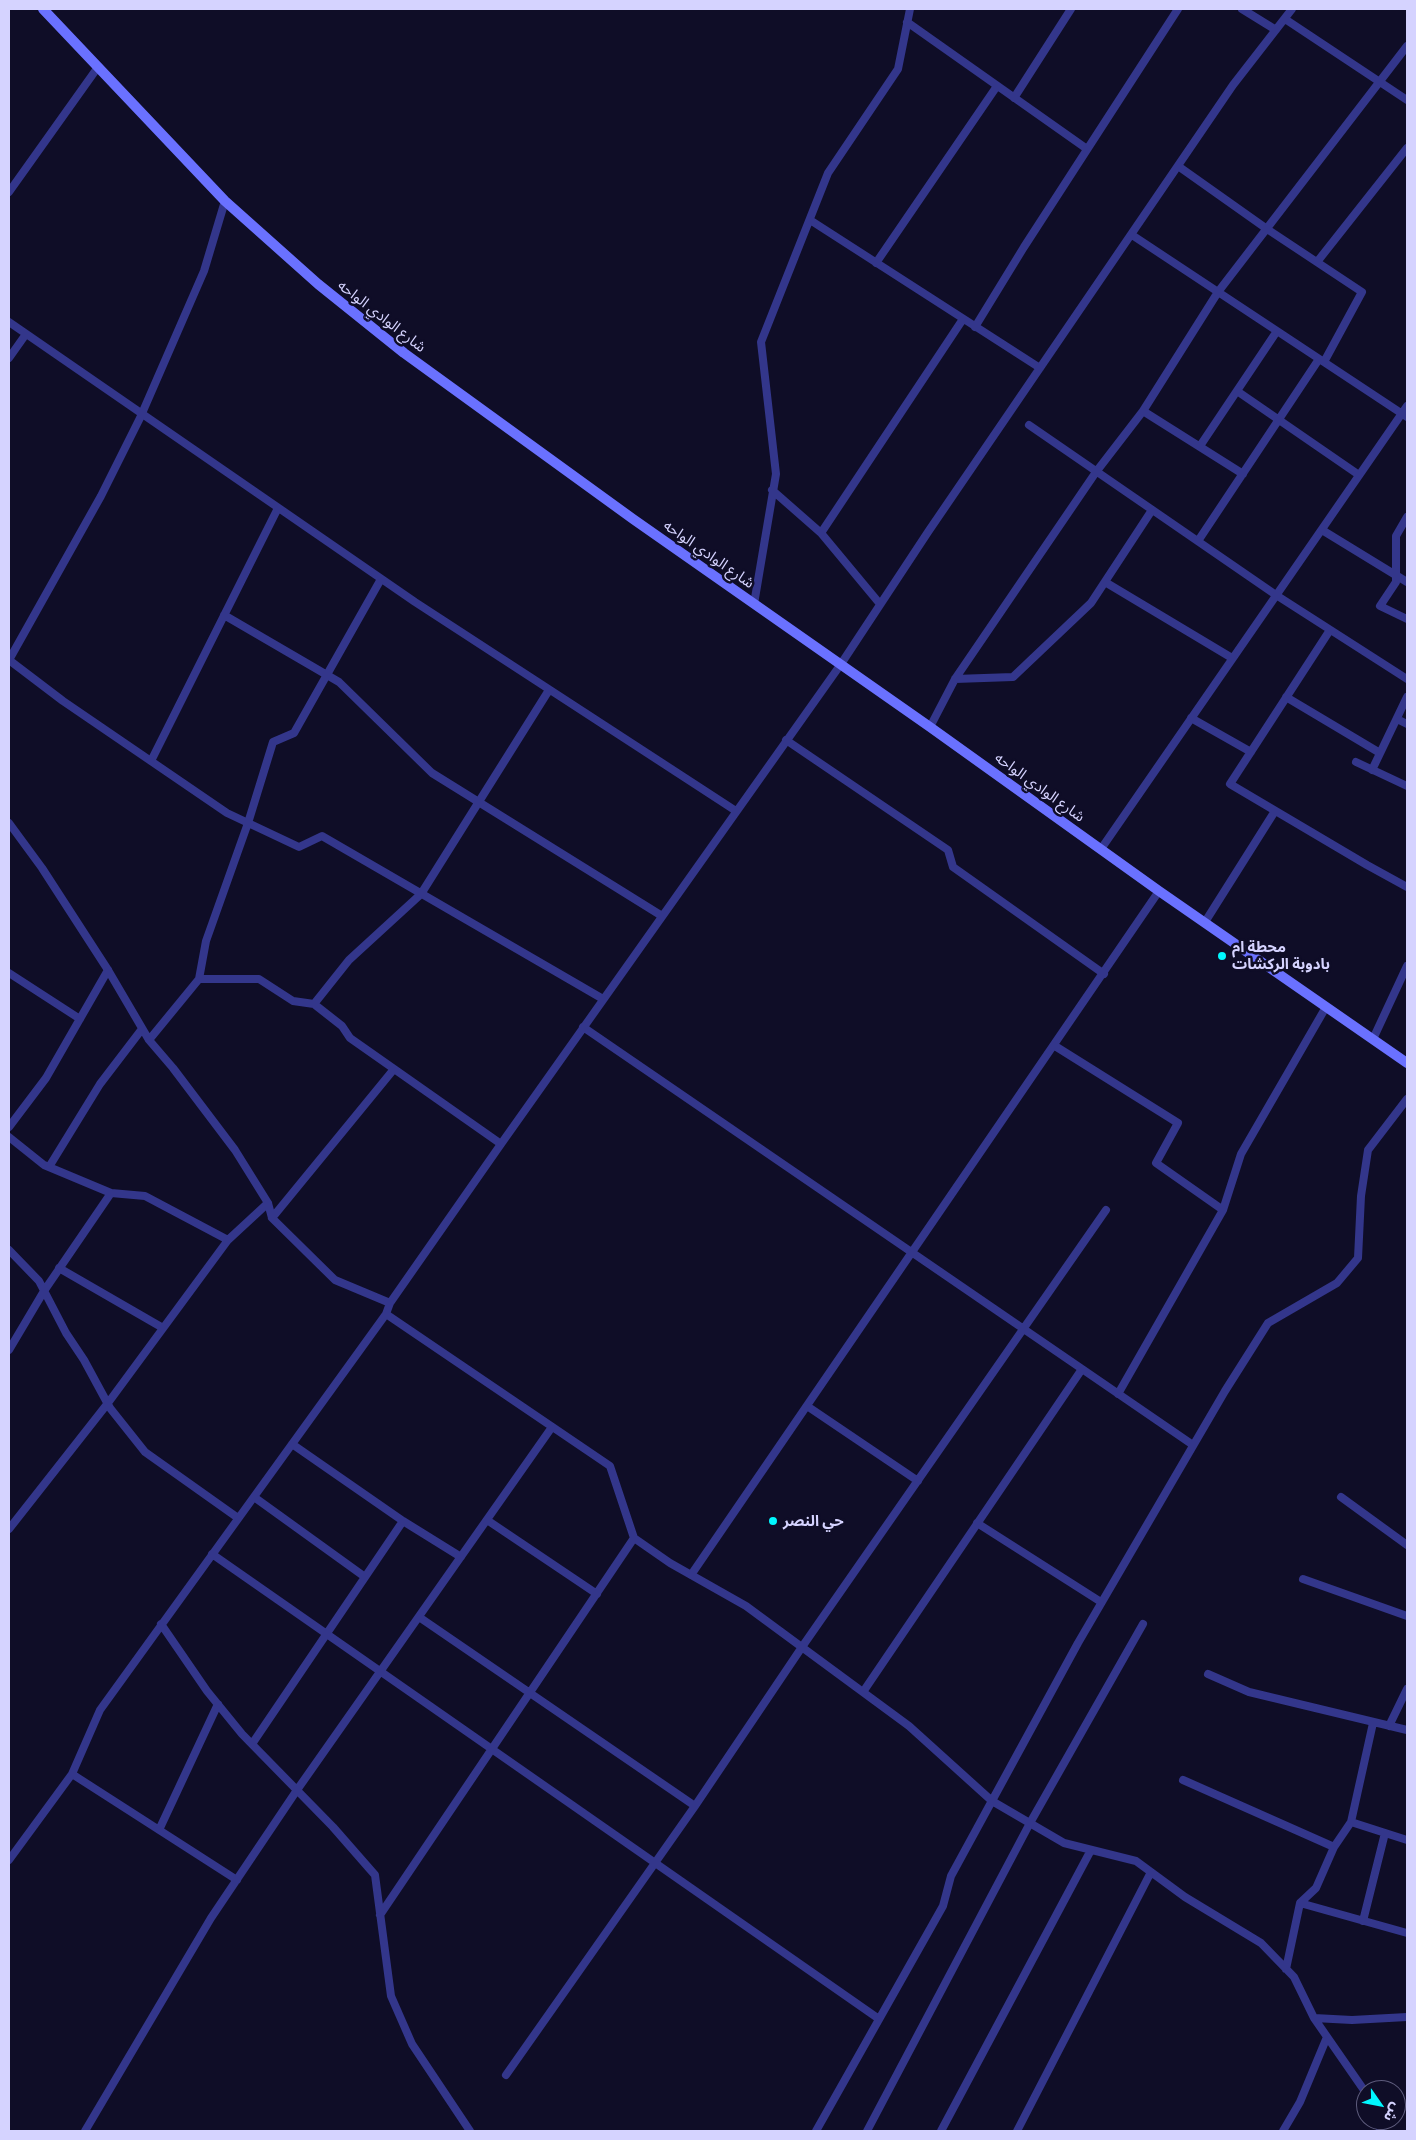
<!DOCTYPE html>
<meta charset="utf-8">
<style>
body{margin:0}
#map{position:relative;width:1416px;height:2140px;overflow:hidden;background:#0f0d27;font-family:"Exo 2","Noto Sans Arabic",sans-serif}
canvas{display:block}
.frame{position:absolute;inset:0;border:10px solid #d5d3ff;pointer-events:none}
.north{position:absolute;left:1356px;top:2080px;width:50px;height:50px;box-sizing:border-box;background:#0f0d27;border:1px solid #5e5c7d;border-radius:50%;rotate:123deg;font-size:14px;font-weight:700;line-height:20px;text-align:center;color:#d5d3ff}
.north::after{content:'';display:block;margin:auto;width:18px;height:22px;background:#00f7fe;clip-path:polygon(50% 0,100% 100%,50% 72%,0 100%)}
</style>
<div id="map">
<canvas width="1416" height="2140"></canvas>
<div class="frame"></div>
<div class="north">ش</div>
</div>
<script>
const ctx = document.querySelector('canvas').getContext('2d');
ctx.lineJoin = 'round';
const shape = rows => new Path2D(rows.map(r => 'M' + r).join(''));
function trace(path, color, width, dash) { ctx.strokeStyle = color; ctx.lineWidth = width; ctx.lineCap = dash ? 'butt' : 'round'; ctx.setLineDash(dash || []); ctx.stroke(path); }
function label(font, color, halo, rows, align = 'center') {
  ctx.font = font + ' "Exo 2","Noto Sans Arabic",sans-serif'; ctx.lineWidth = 5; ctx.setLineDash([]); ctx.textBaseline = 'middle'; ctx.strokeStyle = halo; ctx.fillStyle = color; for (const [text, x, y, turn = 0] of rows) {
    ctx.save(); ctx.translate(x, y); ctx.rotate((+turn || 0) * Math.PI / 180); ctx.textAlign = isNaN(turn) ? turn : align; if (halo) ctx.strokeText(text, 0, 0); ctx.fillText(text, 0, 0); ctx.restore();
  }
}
trace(shape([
 [1242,9,1276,30],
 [1285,19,1407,100],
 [907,22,1087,149],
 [1014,98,1071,9],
 [1178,166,1267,229,1362,292,1324,362],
 [9,192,98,67],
 [810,220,1040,368],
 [1132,235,1407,417],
 [1317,262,1407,148],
 [876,263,997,86],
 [9,322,415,602,736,811],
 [975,327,1024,247,1178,9],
 [9,358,26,334],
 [1237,391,1359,475],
 [1143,411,1243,474],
 [1029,425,1276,595,1407,679],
 [1200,446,1277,331],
 [772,490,821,533,880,604],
 [1407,517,1396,536,1396,582,1380,606,1407,619],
 [1322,530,1407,582],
 [821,533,963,319],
 [1198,541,1319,359],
 [1105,582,1232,658],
 [754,604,776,474,761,342,828,173,898,69,910,9],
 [224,615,339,682,432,773,662,916],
 [1330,630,1230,784,1367,865,1407,887],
 [9,660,63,701,227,813,299,847,322,836,603,999],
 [9,660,101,496,140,418,204,271,225,201],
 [955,679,1013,677,1091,603,1152,510],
 [1286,697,1380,753],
 [1191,718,1251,752],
 [1397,719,1407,724],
 [930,727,955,679,1096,472,1143,411,1218,292,1407,46],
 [786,740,948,850,953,867,1104,974],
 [151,761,278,508],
 [1356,762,1407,786],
 [1372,770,1407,697],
 [9,823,42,868,108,970,149,1040,173,1068,235,1150,268,1203,272,1218,335,1280,390,1303],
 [1101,849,1407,406],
 [1205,922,1275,811],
 [9,973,80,1019],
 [199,979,259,979,293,1001,314,1004],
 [583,1027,1193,1445],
 [1373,1039,1407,966],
 [149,1040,199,979,206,941,248,823,273,742,294,733,381,579],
 [1055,1046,1178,1123,1156,1163,1223,1210],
 [9,1127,46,1078,108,970],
 [9,1137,44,1165,111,1193],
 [501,1144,350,1038,342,1026,314,1004,349,960,421,894,549,690],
 [49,1167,100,1084,142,1029],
 [272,1218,394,1069],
 [9,1250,39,1281,66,1333,84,1360,110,1408,145,1452,238,1518],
 [59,1268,163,1328],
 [386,1314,610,1466,634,1538,670,1563,746,1606,909,1726,992,1801,1064,1843,1136,1861,1185,1897,1261,1943,1294,1977,1314,2018,1352,2020,1407,2017],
 [9,1350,44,1291,111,1193,145,1196,228,1240],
 [1118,1394,1223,1210,1241,1154,1326,1007],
 [807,1406,918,1481],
 [292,1444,403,1521,461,1557],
 [254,1497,365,1577],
 [1341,1497,1407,1545],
 [487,1520,597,1594],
 [977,1523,1101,1602],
 [9,1529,108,1403,228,1240,268,1203],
 [212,1554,879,2019],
 [691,1575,1159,891],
 [1303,1579,1407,1616],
 [419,1617,695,1806],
 [161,1624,207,1691,242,1734,333,1827,375,1875,391,1996,412,2044,470,2131],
 [1208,1674,1249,1692,1407,1730],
 [863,1692,1082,1369],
 [1389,1726,1407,1689],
 [252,1744,403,1521],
 [72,1774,237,1880],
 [1183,1780,1334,1847],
 [1351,1822,1407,1840],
 [159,1830,218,1704],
 [9,1860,72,1774,100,1710,386,1314,390,1303,501,1144,841,664,928,532,1233,85,1292,9],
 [1300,1903,1407,1933],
 [380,1915,634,1538],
 [1363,1921,1385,1833],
 [1286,1969,1300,1903,1316,1888,1334,1847,1351,1822,1373,1723],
 [1314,2018,1366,2093],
 [506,2075,695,1806,802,1647,1106,1210],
 [1376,2120,1381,2131],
 [85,2131,211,1918,297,1790,552,1427],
 [816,2131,943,1906,951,1876,1078,1643,1225,1391,1268,1323,1337,1283,1358,1258,1361,1196,1368,1150,1407,1099],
 [867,2131,1030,1823,1143,1624],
 [941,2131,1091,1850],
 [1017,2131,1151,1872],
 [1283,2131,1300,2102,1327,2037]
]), '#33368b', 8);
trace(shape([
 [43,9,225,201,318,284,404,353,633,519,930,727,1159,891,1407,1063]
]), '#6a71ff', 10);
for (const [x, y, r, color] of [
 [1222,956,5,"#00f7fe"],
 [773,1521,5,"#00f7fe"]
]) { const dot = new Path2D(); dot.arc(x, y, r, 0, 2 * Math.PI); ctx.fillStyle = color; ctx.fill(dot); trace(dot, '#0f0d27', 2); }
label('15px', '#d5d3ff', '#0f0d27', [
 ["شارع الوادي الواحه",382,316,38],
 ["شارع الوادي الواحه",709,554,35],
 ["شارع الوادي الواحه",1040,787,36]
]);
label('bold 15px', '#d5d3ff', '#0f0d27', [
 ["محطة ام",1232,947],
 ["بادوبة الركشات",1232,964],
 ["حي النصر",783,1521]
], 'left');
</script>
